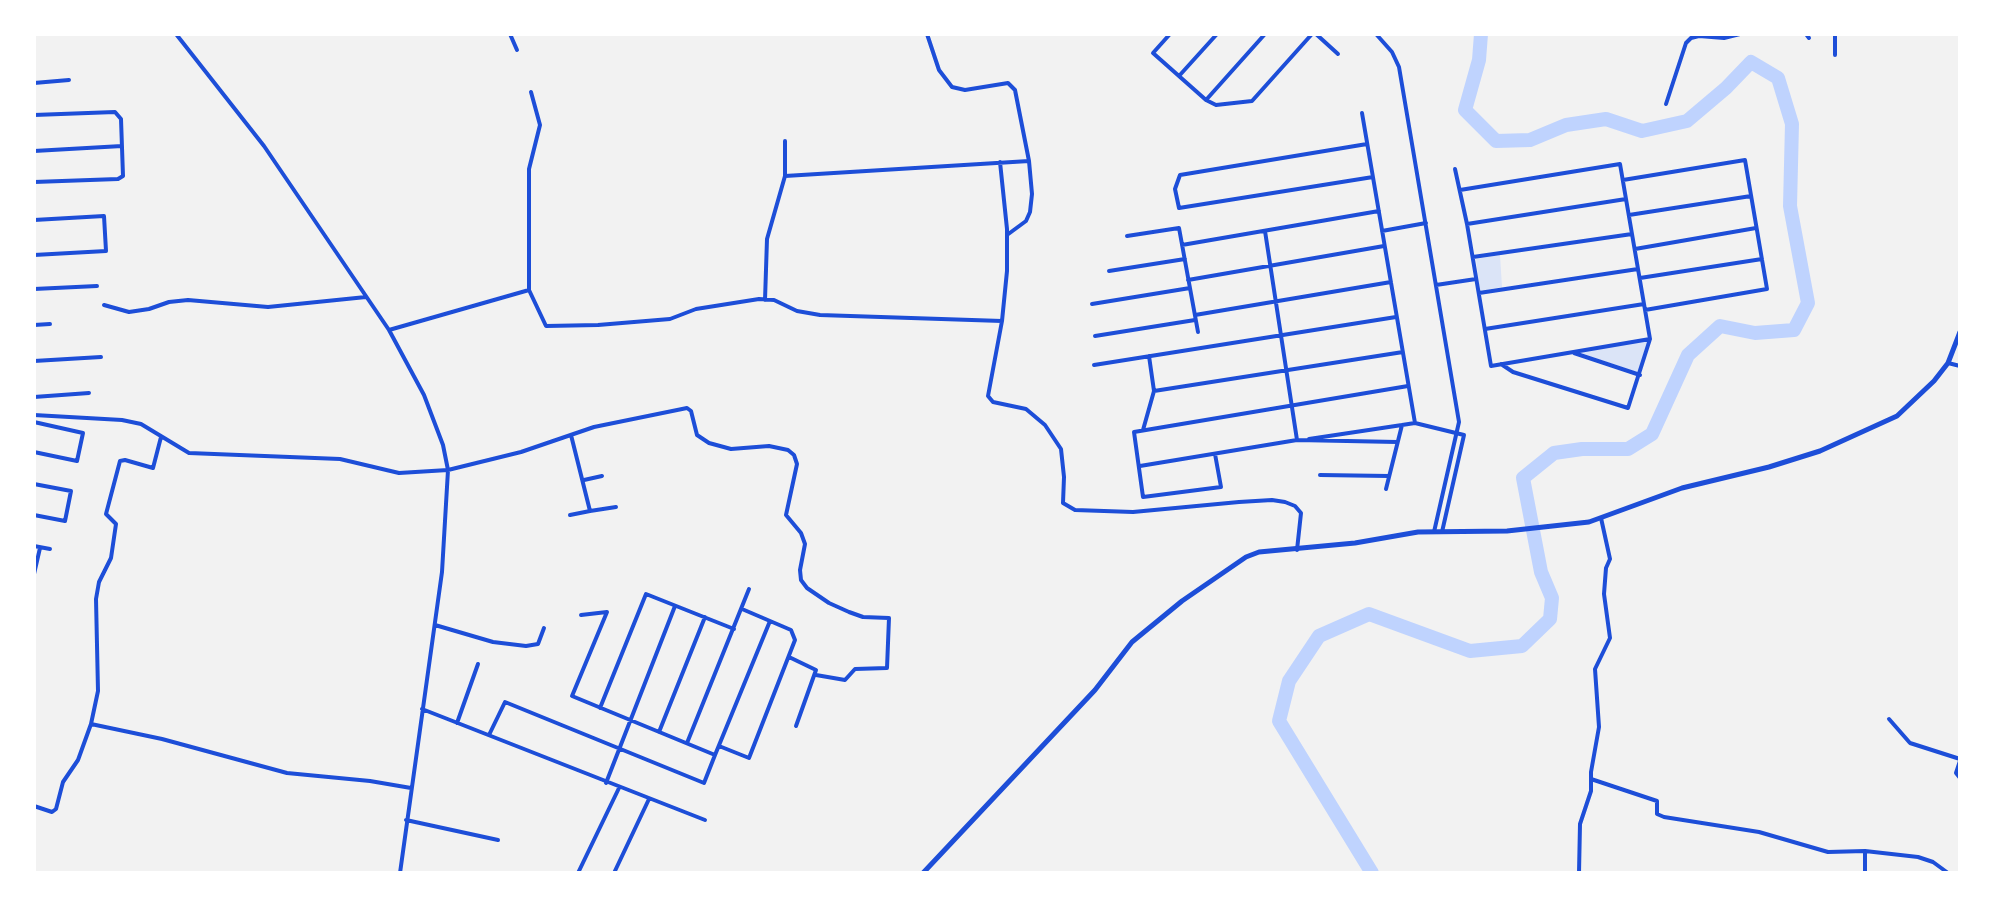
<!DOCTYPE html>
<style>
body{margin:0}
#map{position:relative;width:1994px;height:907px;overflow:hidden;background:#f2f2f2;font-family:"Noto Sans",sans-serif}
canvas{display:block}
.frame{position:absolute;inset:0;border:36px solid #fff;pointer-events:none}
</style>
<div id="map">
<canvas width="1994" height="907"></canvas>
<div class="frame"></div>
</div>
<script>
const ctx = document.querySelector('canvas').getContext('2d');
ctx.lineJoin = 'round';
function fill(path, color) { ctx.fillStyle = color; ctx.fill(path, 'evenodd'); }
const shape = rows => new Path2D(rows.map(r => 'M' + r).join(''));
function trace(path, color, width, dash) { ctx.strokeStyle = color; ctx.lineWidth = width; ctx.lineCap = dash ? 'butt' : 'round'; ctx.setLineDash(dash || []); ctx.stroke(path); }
fill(shape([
 [1500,255,1502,287,1480,291,1476,259],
 [1648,340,1639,373,1578,352]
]), '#dbe4f7');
trace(shape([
 [1372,873,1279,721,1289,681,1319,636,1369,614,1470,651,1522,646,1550,619,1552,598,1541,572,1523,478,1554,453,1582,449,1628,449,1652,434,1688,355,1720,326,1755,333,1794,330,1808,303,1790,206,1792,124,1778,78,1751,62,1726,88,1687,121,1642,131,1606,119,1566,125,1530,140,1496,141,1465,110,1479,60,1481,34]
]), '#bfd3fe', 14);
trace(shape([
 [176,34,264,146,389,330,424,395,443,445,448,470,442,572,400,873],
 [510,34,517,50],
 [927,34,939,70,952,87,965,90,1008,83,1015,90,1029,161,1032,194,1030,212,1026,221,1007,235],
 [1170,34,1153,53,1206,100,1216,105,1252,101,1312,34],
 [1316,34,1338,54],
 [1376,34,1392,52,1399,67,1459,422,1434,532],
 [1806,34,1809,38],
 [1835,55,1835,34],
 [1179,76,1217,34],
 [34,83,69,80],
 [531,92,540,125,529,169,529,290,546,326,598,325,670,319,696,309,759,299,774,300,797,311,820,315,1002,321],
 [1206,100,1265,34],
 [1666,104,1686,43,1691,38,1699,36,1724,38,1740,34],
 [1362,113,1415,423],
 [34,115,115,112,121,119,123,176,118,179,34,182],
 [1367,144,1180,175,1175,189,1179,208,1373,177],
 [34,151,122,146],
 [1000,162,1007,229,1007,271,1002,321,988,396,993,402,1026,409,1045,425,1061,449,1064,477,1063,503,1075,510,1133,512,1239,502,1272,500,1285,502,1295,506,1301,513,1297,550],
 [1455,169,1467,224,1491,366,1650,339],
 [785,176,1029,161],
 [1623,180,1745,160,1767,289,1645,310],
 [1460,190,1620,164,1650,339,1628,408,1513,372,1501,364],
 [1629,215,1751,196],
 [34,220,104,216,106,251,34,255],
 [1467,224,1626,199],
 [1265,231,1297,440,1397,442],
 [1382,231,1426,223],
 [1127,236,1179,228,1198,332],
 [1182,245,1379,211],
 [1635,249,1756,228],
 [1473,257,1632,234],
 [1109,271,1185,259],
 [1640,278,1762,259],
 [1188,280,1384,246],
 [1436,285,1476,279],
 [34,289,97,286],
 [1479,293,1638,269],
 [765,300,767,239,785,176,785,141],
 [1092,304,1190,288],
 [104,305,129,312,149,309,169,302,188,300,268,307,366,297],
 [1195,315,1391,282],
 [34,325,50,324],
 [1485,329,1644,304],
 [389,330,529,290],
 [1095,336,1195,320],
 [1574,353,1640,375],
 [34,361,101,357],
 [1948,363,1960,366],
 [1094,365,1396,317],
 [1154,391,1403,352],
 [34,397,89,393],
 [34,415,122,420,141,424,189,453,340,459,399,473,448,470,521,452,594,427,687,408,691,411,697,435,709,443,731,449,769,446,788,450,794,455,797,464,786,515,801,533,805,544,800,570,801,580,807,588,829,603,849,612,863,617,889,618,887,668,855,669,845,680,816,675],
 [34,422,83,433,77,461,34,452],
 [1143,430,1154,391,1149,356],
 [571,435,590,511,616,507],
 [161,437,153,468,125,460,120,461,106,514,116,524,111,558,99,582,96,599,98,691,91,724,162,739,287,773,370,781,411,788],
 [1309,439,1402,425],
 [1215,454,1221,487,1143,497,1134,432,1408,386],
 [1140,466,1297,440],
 [1320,475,1389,476],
 [584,480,602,476],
 [34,484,71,491,65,521,34,515],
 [1386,489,1402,425,1415,423,1464,435,1442,532],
 [570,515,590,511],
 [34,546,50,549],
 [34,574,40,548],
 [581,615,607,612,572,696,715,755,770,621],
 [435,625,493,642,526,646,538,644,544,628],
 [789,657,816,670,796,726],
 [600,708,646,594,734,629],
 [422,709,705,820],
 [1889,719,1910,743,1960,759],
 [457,723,478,664],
 [659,732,705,617],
 [489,735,505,702,704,783,715,755],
 [687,743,749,589],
 [719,746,749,758,795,640,791,630,742,609],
 [1960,761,1956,773,1960,778],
 [1591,779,1657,801,1657,814,1664,817,1759,832,1828,852,1865,851,1918,857,1933,862,1948,873],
 [606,783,675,606],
 [34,806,52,812,56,809,63,782,78,760,91,724],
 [406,820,498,840],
 [1865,851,1865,873],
 [578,873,619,788],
 [614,873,649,799],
 [1579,873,1580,824,1591,791,1591,772,1599,727,1595,669,1610,638,1604,594,1606,568,1610,559,1601,518]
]), '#1d4ed8', 4);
trace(shape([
 [923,873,1095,690,1132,642,1182,601,1246,557,1259,552,1355,543,1418,532,1507,531,1589,522,1682,488,1769,467,1820,451,1897,416,1934,381,1948,363,1960,332]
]), '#1d4ed8', 5);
</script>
